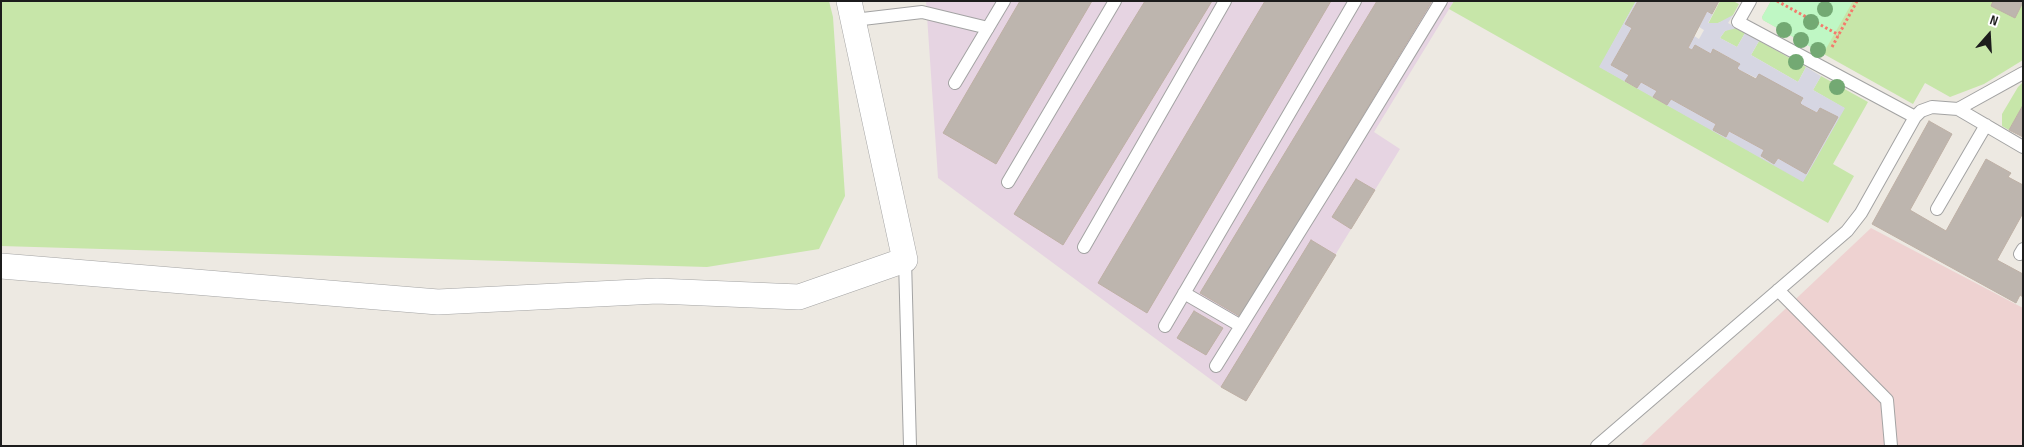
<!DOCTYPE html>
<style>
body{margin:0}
#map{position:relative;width:2024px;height:447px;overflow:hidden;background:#ede9e2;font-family:"Sofia Sans Condensed",sans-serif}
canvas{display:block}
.frame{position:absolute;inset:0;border:2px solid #1c1c1c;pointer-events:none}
.north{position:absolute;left:1964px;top:10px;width:50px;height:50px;-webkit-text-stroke:4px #fff;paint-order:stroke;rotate:19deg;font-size:14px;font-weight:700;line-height:20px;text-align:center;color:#1c1c1c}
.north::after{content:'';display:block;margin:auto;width:18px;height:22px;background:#1c1c1c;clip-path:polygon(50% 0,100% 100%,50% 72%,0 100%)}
</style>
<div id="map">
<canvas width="2024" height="447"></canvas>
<div class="frame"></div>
<div class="north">N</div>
</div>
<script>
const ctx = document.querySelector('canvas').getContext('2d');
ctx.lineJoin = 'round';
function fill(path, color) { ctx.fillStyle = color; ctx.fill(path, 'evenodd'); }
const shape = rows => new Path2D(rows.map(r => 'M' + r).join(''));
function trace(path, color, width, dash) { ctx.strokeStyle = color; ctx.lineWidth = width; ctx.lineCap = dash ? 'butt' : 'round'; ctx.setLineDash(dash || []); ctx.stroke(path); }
fill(shape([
 [1871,228,2023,308,2023,446,1640,446]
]), '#eed2d1');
fill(shape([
 [926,1,1454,1,1374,132,1400,149,1246,401,1221,387,938,178]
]), '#e6d4e2');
fill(shape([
 [1,1,829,1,833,17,845,196,819,249,707,267,1,246],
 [1454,1,1636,1,1600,67,1803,181,1844,108,1813,90,1821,76,1868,102,1833,164,1854,176,1828,223,1449,9],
 [1720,1,1733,1,1739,4,1733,15,1729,19,1718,23,1708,24],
 [1771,1,2023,1,2023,60,1984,84,1950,97,1925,83,1913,104,1763,20,1762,17],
 [1733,27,1745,33,1737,47,1720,38,1725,31],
 [1759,41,1806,67,1798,82,1751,55],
 [2023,82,2023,105,2009,130,2002,126,2002,114,2018,87]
]), '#c7e6a9');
fill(shape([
 [1771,1,1853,1,1823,54,1763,20,1762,17]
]), '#bff7c4');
fill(shape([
 [1636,1,1638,1,1625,24,1632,28,1611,65,1629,75,1625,81,1637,88,1641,82,1657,91,1654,97,1671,99,1716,124,1713,130,1726,137,1729,131,1764,150,1761,157,1774,164,1778,158,1806,174,1832,128,1820,108,1817,113,1802,105,1800,103,1803,99,1739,70,1737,68,1740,64,1714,49,1711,54,1695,45,1692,50,1688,48,1694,36,1699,39,1704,30,1699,27,1707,11,1713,14,1720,1,1708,23,1718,23,1733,15,1728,23,1737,28,1725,31,1720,38,1737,47,1745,33,1759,41,1751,55,1798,82,1806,67,1821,76,1813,90,1845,108,1803,182,1599,67]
]), '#d6d6e2');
const building = shape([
 [1020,1,1092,1,996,164,943,133,1020,1],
 [1145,1,1212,1,1063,245,1014,214,1145,1],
 [1265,1,1331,1,1147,313,1098,283,1265,1],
 [1377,1,1432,1,1241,317,1200,293,1377,1],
 [1638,1,1719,1,1712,14,1707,11,1688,48,1692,50,1695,45,1711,54,1713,49,1740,64,1737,68,1739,70,1756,79,1759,74,1803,98,1800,103,1802,105,1817,113,1820,108,1838,117,1806,174,1778,158,1774,164,1761,156,1764,150,1729,131,1726,137,1713,130,1716,124,1671,99,1667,105,1653,97,1657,91,1641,82,1637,88,1625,81,1629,75,1611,65,1632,28,1625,24,1638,1],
 [1993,1,2022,1,2023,2,2015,18,1991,6,1993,1],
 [2023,105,2023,137,2009,130,2023,105],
 [1929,121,1952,134,1910,210,1946,231,1986,159,2011,173,2008,177,2023,185,2023,213,1997,260,2023,274,2023,297,2020,295,2016,303,1872,224,1929,121],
 [1356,179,1375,190,1351,229,1332,217,1356,179],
 [1311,240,1336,255,1246,401,1221,387,1311,240],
 [1194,311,1223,328,1206,355,1177,338,1194,311]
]);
fill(building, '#bdb5ae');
trace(building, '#beb0a5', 1);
const lane = shape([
 [1750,1,1738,22,1915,117],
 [854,20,922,12,988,28],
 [955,83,1004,1],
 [1958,109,2023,147],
 [1008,182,1115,1],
 [1937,209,1986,125],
 [1084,247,1225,1],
 [2020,254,2023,249],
 [905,260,910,446],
 [1778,290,1887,400,1891,446],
 [1184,293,1241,326],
 [1165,326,1355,1],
 [1216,366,1341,165,1441,1],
 [1597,446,1847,231,1861,213,1915,117,1921,111,1932,107,1958,109,2023,73]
]);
const street = shape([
 [1,266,438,302,657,291,799,297,905,260,849,1]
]);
trace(lane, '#a3a3a3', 14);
trace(street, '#a3a3a3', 26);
trace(shape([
 [1777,1,1839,35],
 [1832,47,1857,1]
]), '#f47a6c', 3, [2.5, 2.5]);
trace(lane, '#fff', 12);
trace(street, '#fff', 25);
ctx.fillStyle = '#73a973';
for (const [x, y] of [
 [1825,9],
 [1811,22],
 [1784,30],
 [1801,40],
 [1818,50],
 [1796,62],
 [1837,87]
]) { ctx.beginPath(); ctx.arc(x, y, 8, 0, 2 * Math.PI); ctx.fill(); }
</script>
